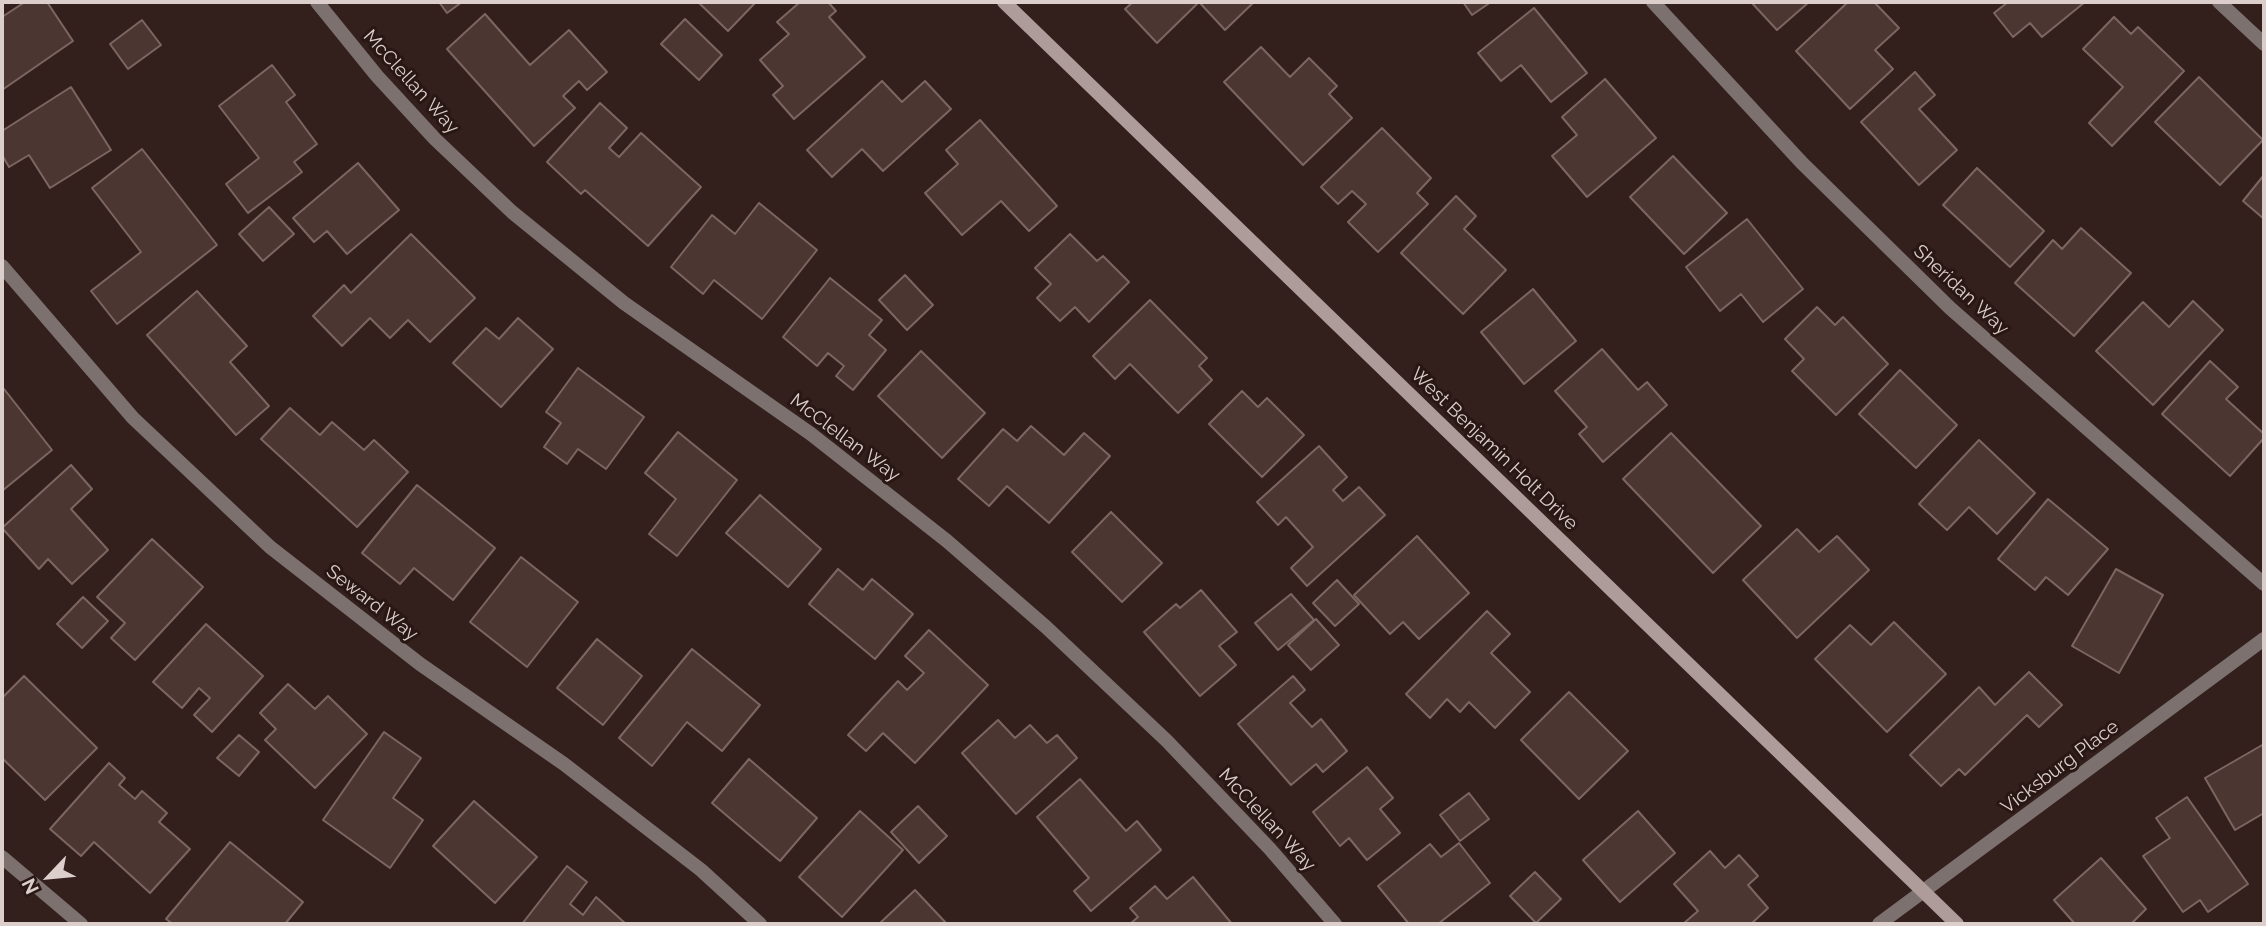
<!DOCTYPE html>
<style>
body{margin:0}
#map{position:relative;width:2266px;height:926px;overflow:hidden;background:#33201d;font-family:Raleway,sans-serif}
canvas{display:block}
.frame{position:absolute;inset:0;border:4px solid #dbcecb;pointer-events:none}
.north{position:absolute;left:14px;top:842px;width:70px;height:70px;-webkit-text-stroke:5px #291713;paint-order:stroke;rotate:244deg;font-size:19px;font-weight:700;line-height:28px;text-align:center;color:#dbcecb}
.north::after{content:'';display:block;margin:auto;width:24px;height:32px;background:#dbcecb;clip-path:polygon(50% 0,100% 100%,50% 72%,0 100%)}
</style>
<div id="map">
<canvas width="2266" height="926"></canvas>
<div class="frame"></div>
<div class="north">N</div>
</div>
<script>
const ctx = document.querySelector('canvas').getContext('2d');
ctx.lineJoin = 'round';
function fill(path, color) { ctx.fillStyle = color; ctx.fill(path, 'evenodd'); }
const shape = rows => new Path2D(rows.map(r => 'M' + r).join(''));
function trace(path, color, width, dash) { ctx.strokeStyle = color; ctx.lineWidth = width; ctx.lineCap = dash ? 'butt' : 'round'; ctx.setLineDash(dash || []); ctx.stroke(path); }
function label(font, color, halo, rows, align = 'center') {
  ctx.font = font + ' Raleway,sans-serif'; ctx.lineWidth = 6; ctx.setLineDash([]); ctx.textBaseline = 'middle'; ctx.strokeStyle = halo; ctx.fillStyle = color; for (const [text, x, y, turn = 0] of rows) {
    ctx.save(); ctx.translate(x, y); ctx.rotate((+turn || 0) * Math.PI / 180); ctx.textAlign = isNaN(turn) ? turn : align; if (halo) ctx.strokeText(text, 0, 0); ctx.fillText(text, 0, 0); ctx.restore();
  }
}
const building = shape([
 [25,2,47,2,73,41,2,90,2,17,25,2],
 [439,2,462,2,447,13,439,2],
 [698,2,756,2,728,31,698,2],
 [800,2,828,2,836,11,829,17,865,57,794,119,773,95,783,86,760,60,789,34,777,22,800,2],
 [1133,2,1254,2,1225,30,1199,2,1157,43,1125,9,1133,2],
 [1463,2,1491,2,1472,15,1463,2],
 [1751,2,1809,2,1777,30,1751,2],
 [1848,2,1874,2,1899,28,1875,50,1893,69,1850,109,1796,51,1848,2],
 [2008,2,2085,2,2042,37,2030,23,2013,37,1994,13,2008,2],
 [1534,8,1587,73,1551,102,1521,65,1501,81,1478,53,1534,8],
 [485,14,530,65,569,30,607,72,587,90,579,81,563,96,575,108,534,146,447,49,485,14],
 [2114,17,2131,34,2138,27,2184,71,2112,146,2089,123,2123,87,2083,49,2114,17],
 [685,19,722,55,699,80,661,44,685,19],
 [142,20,161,45,128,69,110,44,142,20],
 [1261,47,1290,77,1309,58,1337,86,1329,94,1352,118,1303,165,1224,82,1261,47],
 [272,65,295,95,286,102,317,144,294,162,302,172,248,213,226,184,259,158,219,106,272,65],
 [1915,72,1935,95,1919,109,1957,150,1919,185,1861,122,1915,72],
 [2199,77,2263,140,2220,185,2155,122,2199,77],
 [1605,79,1656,138,1587,197,1552,156,1577,135,1562,117,1605,79],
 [882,81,902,102,925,81,951,109,883,171,862,149,832,177,807,150,882,81],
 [71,87,111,150,50,188,29,155,9,167,2,155,2,131,71,87],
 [600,103,627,128,609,148,619,157,641,133,701,187,648,246,585,190,581,194,547,162,600,103],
 [980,120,1057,206,1029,231,1001,201,962,235,925,193,958,164,946,150,980,120],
 [1382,128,1431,178,1417,193,1428,204,1378,252,1348,222,1366,204,1352,191,1338,204,1321,187,1382,128],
 [142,149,217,245,117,324,91,291,141,252,92,188,142,149],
 [1673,156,1727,213,1684,254,1630,197,1673,156],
 [358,163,399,210,347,254,327,231,314,242,293,218,358,163],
 [1977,168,2044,231,2010,267,1943,205,1977,168],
 [2264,175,2264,219,2243,201,2264,175],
 [1456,196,1476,216,1464,229,1506,270,1463,314,1401,253,1456,196],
 [759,203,817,250,762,319,714,280,703,294,671,267,712,215,735,234,759,203],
 [269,207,294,234,263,261,239,234,269,207],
 [1747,219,1803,289,1763,322,1741,294,1720,311,1686,267,1747,219],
 [2081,228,2131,273,2074,336,2015,283,2053,240,2062,249,2081,228],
 [411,234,475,298,430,342,408,320,390,338,370,318,342,346,313,316,344,285,351,293,411,234],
 [1070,234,1097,261,1103,256,1129,282,1089,322,1075,307,1060,321,1037,298,1051,284,1035,268,1070,234],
 [905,275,933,305,907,330,879,300,905,275],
 [830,278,882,320,869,335,886,350,853,390,836,376,844,366,828,353,817,366,783,337,830,278],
 [1533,289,1576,341,1524,384,1481,332,1533,289],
 [197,291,247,346,230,362,269,406,236,435,147,335,197,291],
 [1150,300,1207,358,1199,366,1212,380,1178,413,1130,364,1115,379,1093,356,1150,300],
 [2193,301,2223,330,2153,405,2096,351,2143,302,2169,327,2193,301],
 [1817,307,1835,325,1843,317,1888,364,1836,415,1792,371,1804,359,1785,339,1817,307],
 [518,318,553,349,501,407,453,363,486,328,499,339,518,318],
 [1602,349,1638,390,1647,382,1667,405,1603,462,1579,434,1587,427,1555,391,1602,349],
 [921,351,985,413,942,458,878,396,921,351],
 [2210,361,2238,387,2226,399,2264,434,2264,438,2230,476,2162,414,2210,361],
 [578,368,644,417,606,469,578,449,567,464,544,447,561,423,546,412,578,368],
 [1900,370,1957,425,1916,468,1859,414,1900,370],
 [4,389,52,450,2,491,2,391,4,389],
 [1242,391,1258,407,1267,398,1304,435,1262,477,1209,424,1242,391],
 [290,408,320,435,332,422,364,450,374,440,408,472,357,527,261,439,290,408],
 [1031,426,1064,455,1084,433,1110,456,1049,523,1007,486,989,506,958,479,1003,429,1017,441,1031,426],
 [678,432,737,480,677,556,649,534,676,499,645,473,678,432],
 [1671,433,1761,526,1713,573,1623,479,1671,433],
 [1979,440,2035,493,1997,534,1969,507,1947,530,1919,504,1979,440],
 [1319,446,1347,477,1333,490,1343,501,1359,487,1385,515,1307,586,1291,568,1313,547,1286,517,1278,525,1257,502,1319,446],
 [71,465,92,489,71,509,108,550,72,584,48,559,39,569,2,528,71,465],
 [417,485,495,548,453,600,414,568,400,584,362,553,417,485],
 [760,495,821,549,788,587,726,533,760,495],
 [2048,499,2108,549,2068,595,2046,577,2035,590,1998,559,2048,499],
 [1111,512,1162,563,1122,602,1072,552,1111,512],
 [1797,529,1819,552,1837,536,1869,570,1797,638,1743,580,1797,529],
 [1417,536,1469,593,1419,639,1403,622,1390,634,1354,595,1417,536],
 [152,539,203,587,135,660,111,638,125,623,97,597,152,539],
 [521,557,578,602,527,667,470,622,521,557],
 [838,569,863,590,872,579,913,614,875,659,809,604,838,569],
 [2116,569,2163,595,2119,673,2072,646,2116,569],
 [1337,580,1359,604,1335,626,1313,603,1337,580],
 [1201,590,1237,632,1219,646,1236,665,1200,696,1144,632,1176,604,1180,608,1201,590],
 [1291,594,1314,620,1278,650,1255,623,1291,594],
 [83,597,108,621,82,648,57,624,83,597],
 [1487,611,1510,634,1491,653,1530,692,1495,728,1469,702,1460,712,1447,699,1430,718,1406,694,1487,611],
 [1316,619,1339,645,1311,670,1288,645,1316,619],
 [1894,622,1946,674,1887,732,1815,659,1850,625,1871,645,1894,622],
 [206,624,263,676,212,732,194,715,210,698,199,688,182,708,153,682,206,624],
 [929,630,988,685,915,763,883,733,866,751,848,735,898,681,907,690,924,673,905,656,929,630],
 [597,639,642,676,603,725,557,688,597,639],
 [692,649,760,705,722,751,687,722,652,766,619,738,692,649],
 [2029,672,2062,705,2039,727,2027,715,1965,775,1959,769,1941,786,1910,755,1979,687,1995,705,2029,672],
 [24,676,97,748,45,800,2,758,2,698,24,676],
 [1293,676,1305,690,1290,703,1312,727,1321,719,1347,751,1323,772,1316,764,1291,785,1238,724,1293,676],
 [288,684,315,709,328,696,367,734,315,788,265,740,276,729,260,713,288,684],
 [1569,692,1628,751,1579,799,1521,740,1569,692],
 [998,720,1015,738,1030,725,1047,743,1057,735,1077,758,1016,814,962,753,998,720],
 [384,732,421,758,393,798,423,820,390,868,323,820,384,732],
 [239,735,259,752,239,776,217,758,239,735],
 [2264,744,2264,813,2235,830,2205,778,2264,744],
 [749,759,817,818,780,861,712,803,749,759],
 [109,763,125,778,119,785,135,799,142,791,167,813,159,822,190,849,150,893,94,842,81,856,50,829,109,763],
 [1367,767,1393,798,1380,809,1400,833,1367,860,1349,838,1340,846,1313,812,1367,767],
 [1080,779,1126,831,1137,821,1161,850,1091,911,1074,891,1089,878,1037,817,1080,779],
 [1469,793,1489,819,1460,841,1440,815,1469,793],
 [2187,797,2248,884,2208,912,2200,900,2183,912,2143,856,2170,838,2156,818,2187,797],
 [474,801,537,857,495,903,433,846,474,801],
 [918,806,947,836,919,863,891,832,918,806],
 [860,811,903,850,842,917,799,877,860,811],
 [1638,811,1675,853,1620,902,1583,860,1638,811],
 [230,842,303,902,285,924,173,924,166,919,230,842],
 [1459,843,1490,883,1438,924,1409,924,1378,886,1430,844,1441,857,1459,843],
 [1710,851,1725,868,1739,855,1758,876,1748,885,1768,908,1751,924,1683,924,1698,911,1674,884,1710,851],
 [2101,858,2146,909,2131,924,2075,924,2054,900,2101,858],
 [567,866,587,882,570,904,583,915,596,897,626,924,522,924,567,866],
 [1535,872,1561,899,1536,923,1510,896,1535,872],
 [1193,877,1232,924,1130,924,1138,917,1130,908,1155,886,1167,899,1193,877],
 [915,890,947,924,879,924,915,890]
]);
fill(building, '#4b3632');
trace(building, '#7d6661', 2);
trace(shape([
 [317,2,377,76,435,139,512,212,624,303,811,434,947,541,1046,627,1167,741,1270,849,1335,924],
 [1653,2,1802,163,1950,308,2264,584],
 [2219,2,2264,44],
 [2,266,133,418,270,547,420,664,564,764,701,870,760,924],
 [2,857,81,924],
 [1879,924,2264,639]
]), '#7c716f', 14);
trace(shape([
 [1004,2,1957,924]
]), '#ad9c99', 14);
label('19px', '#dbcecb', '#291713', [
 ["McClellan Way",411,82,48],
 ["Sheridan Way",1961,290,43],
 ["McClellan Way",845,438,37],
 ["West Benjamin Holt Drive",1494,449,44],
 ["Seward Way",372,603,38],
 ["Vicksburg Place",2060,767,-37],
 ["McClellan Way",1267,820,47]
]);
</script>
